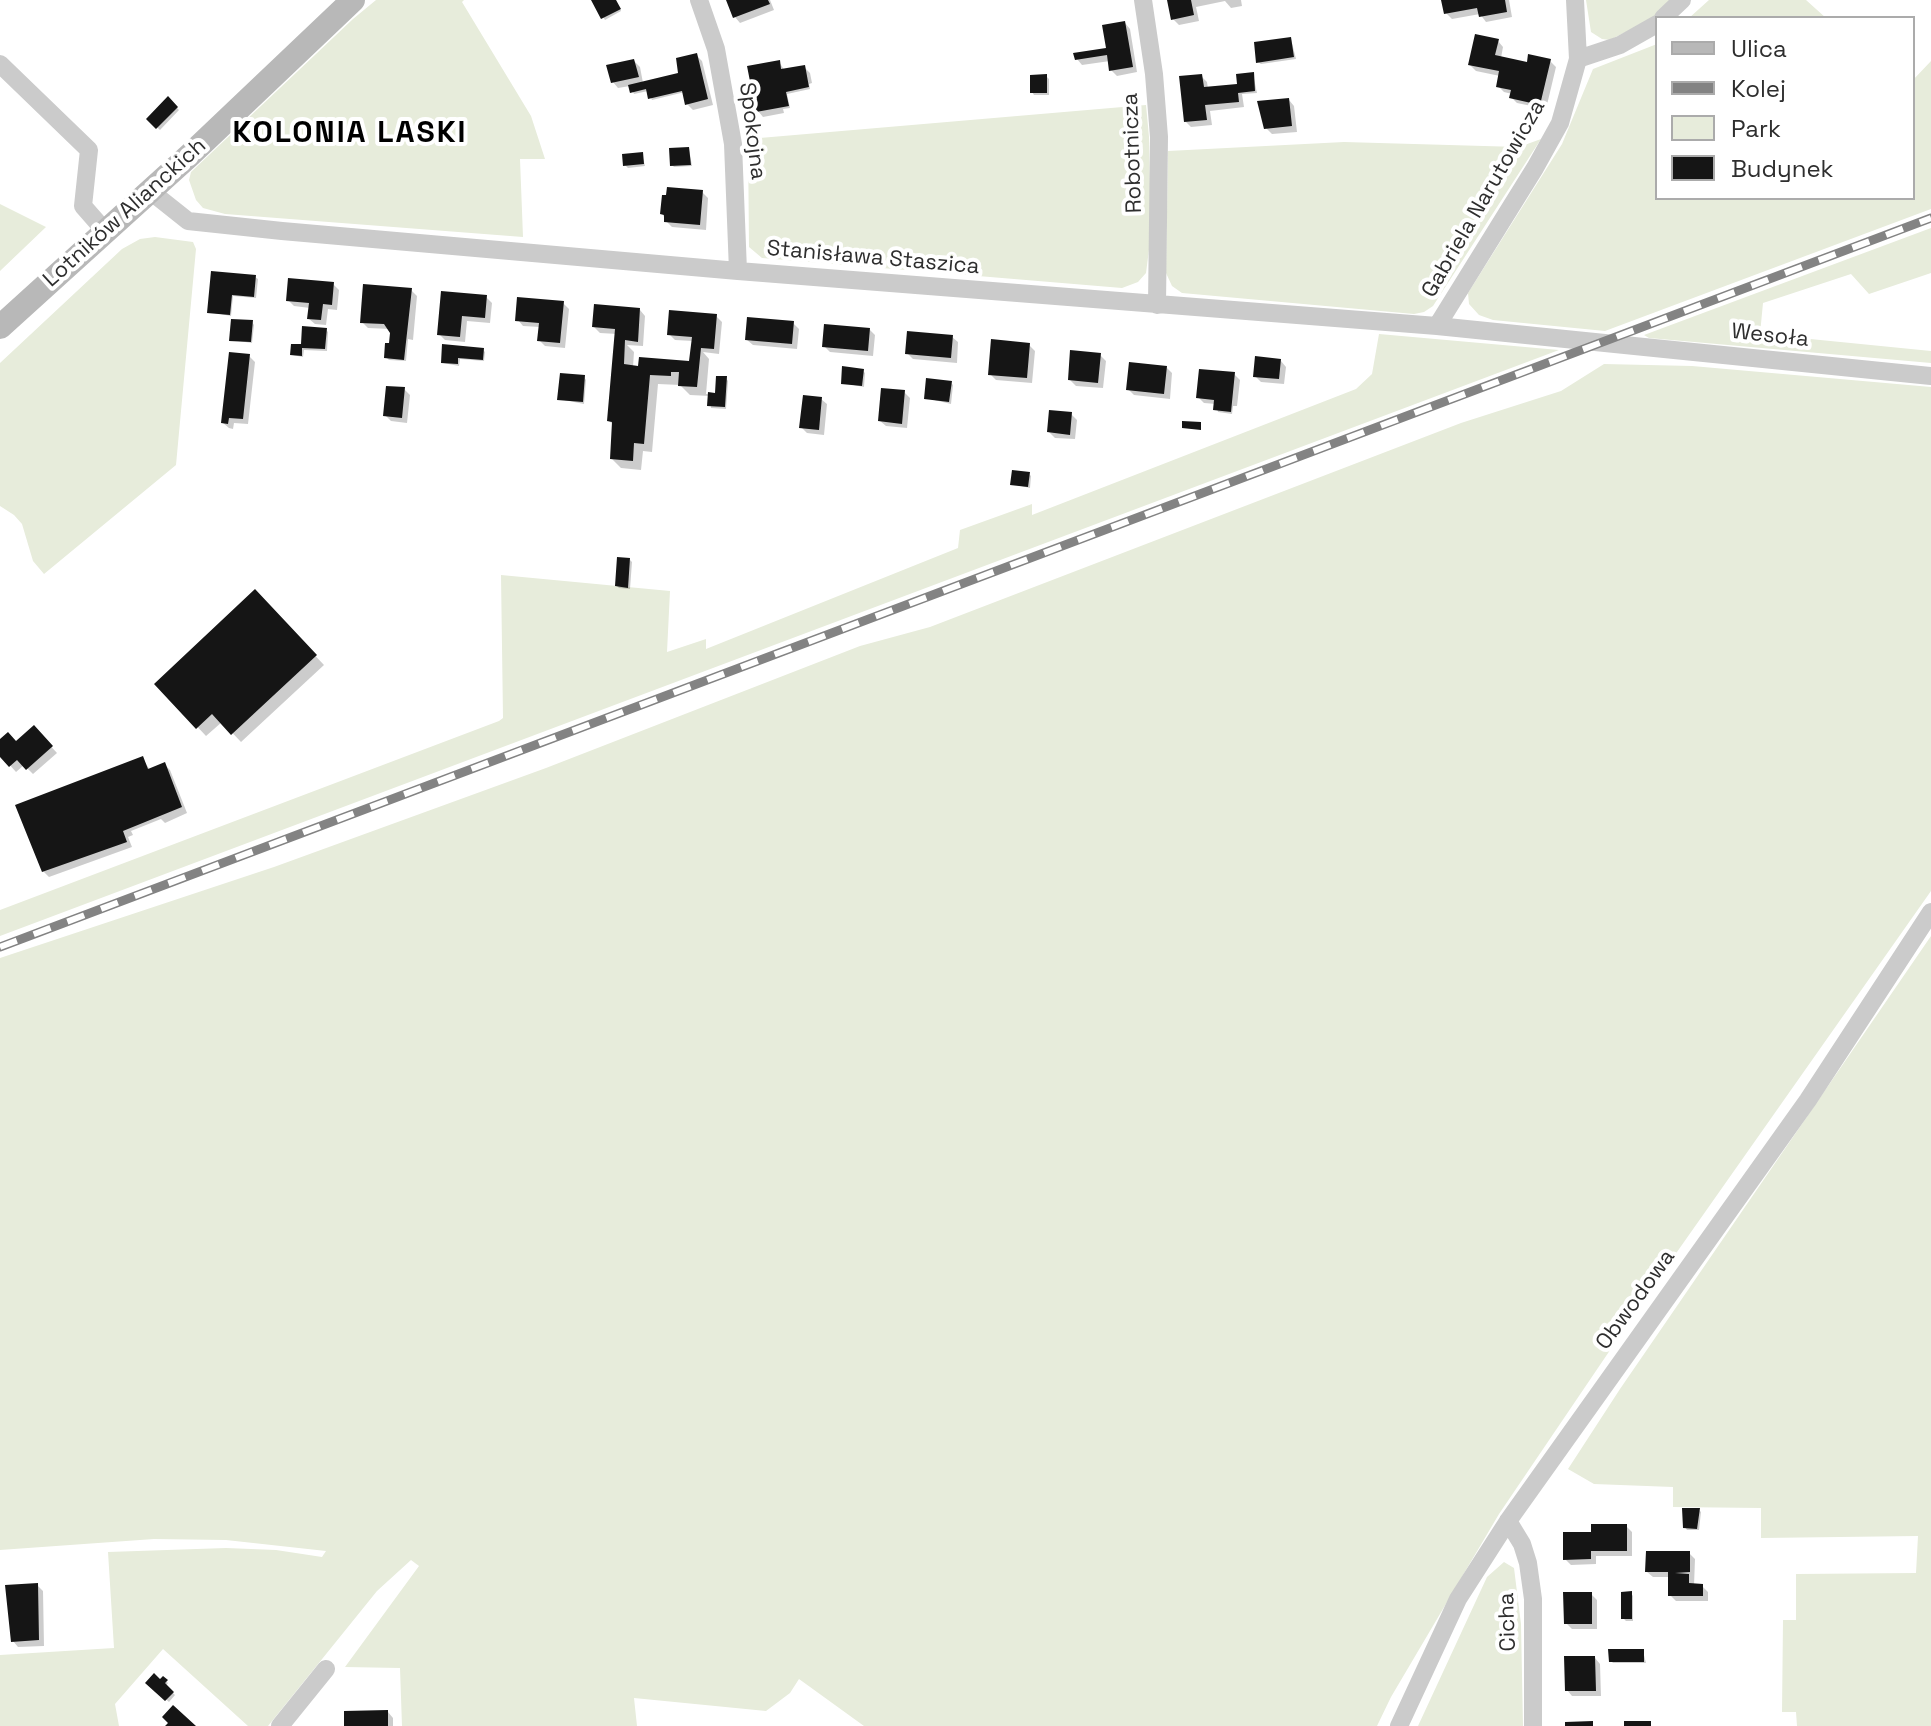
<!DOCTYPE html>
<meta charset="utf-8">
<style>
body{margin:0}
#map{position:relative;width:1931px;height:1726px;overflow:hidden;background:#fff;font-family:"Space Grotesk",sans-serif}
canvas{display:block}
.legend{position:absolute;left:1655px;top:16px;width:260px;height:184px;box-sizing:border-box;background:#fff;border:2px solid #ababab;margin:0;padding:10px 14px;list-style:none;font-size:24px;color:#2e2e2e}
.legend li{display:flex;align-items:center;gap:16px;height:40px}
.legend b{width:40px;border:2px solid #ababab}
</style>
<div id="map">
<canvas width="1931" height="1726"></canvas>
<ul class="legend">
<li><b style="height:10px;background:#b8b8b8"></b>Ulica</li>
<li><b style="height:10px;background:#838383"></b>Kolej</li>
<li><b style="height:22px;background:#e7ecdb"></b>Park</li>
<li><b style="height:22px;background:#151515"></b>Budynek</li>
</ul>
</div>
<script>
const ctx = document.querySelector('canvas').getContext('2d');
ctx.lineJoin = 'round';
function fill(path, color) { ctx.fillStyle = color; ctx.fill(path, 'evenodd'); }
const shape = rows => new Path2D(rows.map(r => 'M' + r).join(''));
function trace(path, color, width, dash) { ctx.strokeStyle = color; ctx.lineWidth = width; ctx.lineCap = dash ? 'butt' : 'round'; ctx.setLineDash(dash || []); ctx.stroke(path); }
function label(font, color, halo, rows, align = 'center') {
  ctx.font = font + ' "Space Grotesk",sans-serif'; ctx.lineWidth = 8; ctx.setLineDash([]); ctx.textBaseline = 'middle'; ctx.strokeStyle = halo; ctx.fillStyle = color; for (const [text, x, y, turn = 0] of rows) {
    ctx.save(); ctx.translate(x, y); ctx.rotate((+turn || 0) * Math.PI / 180); ctx.textAlign = isNaN(turn) ? turn : align; if (halo) ctx.strokeText(text, 0, 0); ctx.fillText(text, 0, 0); ctx.restore();
  }
}
fill(shape([
 [376,0,464,0,462,2,531,116,545,159,520,159,523,237,225,214,203,208,196,200,189,180,191,172,353,19],
 [1586,0,1672,0,1655,17,1610,40,1602,39,1591,32],
 [1709,0,1806,0,1826,18,1689,18],
 [1657,44,1657,198,1913,198,1913,80,1931,61,1931,209,1605,331,1493,320,1479,315,1469,304,1468,293,1562,144,1593,69],
 [1146,105,1149,137,1151,234,1146,273,1138,282,1122,288,762,258,749,247,748,139],
 [1541,139,1433,306,1424,312,1414,314,1182,293,1172,286,1166,273,1168,151,1344,142,1519,147],
 [0,204,46,227,0,271],
 [1931,228,1931,273,1869,294,1851,274,1763,303,1760,334,1931,351,1931,363,1649,338,1644,335],
 [155,237,193,242,196,249,176,465,44,574,33,561,22,524,14,515,0,506,0,363,122,249,140,239],
 [1379,334,1559,350,0,936,0,910,499,721,503,718,501,575,670,591,667,652,706,639,706,649,958,548,960,530,1032,504,1032,515,1356,389,1372,374],
 [1604,364,1692,366,1931,387,1931,891,1665,1269,1499,1514,1391,1697,1377,1726,864,1726,799,1679,790,1693,766,1711,634,1698,637,1726,402,1726,400,1668,345,1667,419,1566,411,1560,377,1591,268,1726,248,1726,163,1649,115,1704,119,1726,0,1726,0,1655,114,1648,108,1552,226,1548,276,1550,322,1557,326,1551,226,1540,154,1539,0,1550,0,958,274,867,546,768,860,646,930,627,1461,423,1561,391],
 [1931,936,1931,1726,1797,1726,1796,1712,1782,1712,1783,1620,1796,1620,1796,1574,1916,1573,1918,1536,1761,1538,1761,1508,1673,1507,1673,1487,1594,1484,1568,1469,1620,1389],
 [1504,1562,1514,1568,1521,1624,1523,1726,1418,1726,1487,1577]
]), '#e7ecdb');
fill(shape([
 [593,0,616,0,621,11,605,20],
 [728,0,770,0,774,10,740,23,735,17],
 [1169,0,1241,0,1242,6,1231,8,1225,1,1196,7,1199,21,1179,25,1173,19],
 [1446,0,1509,0,1512,17,1486,22,1480,14,1452,19,1446,13],
 [1125,23,1130,29,1137,72,1117,76,1111,70,1110,61,1082,65,1077,59,1108,49],
 [1291,39,1296,59,1261,64,1258,62],
 [1498,41,1503,47,1501,58,1528,64,1550,61,1556,67,1546,109,1517,103,1511,97,1512,94,1504,92,1498,86,1500,76,1476,71,1470,65],
 [697,56,702,61,713,105,693,110,687,104,685,92,652,100,648,91,634,94,630,86,618,88,613,82,634,61,640,67,643,83,677,75],
 [779,62,785,71,804,67,810,73,812,83,809,84,810,89,787,94,790,108,783,109,784,113,763,117,758,111],
 [1253,74,1257,93,1242,94,1244,107,1210,111,1212,125,1191,127,1185,121,1201,76,1207,82,1208,89,1239,86],
 [1046,76,1049,79,1049,95,1034,95,1032,92],
 [168,99,179,110,160,130,148,119],
 [1289,100,1294,106,1297,132,1272,134,1266,128],
 [689,149,692,166,674,167,672,165],
 [642,154,645,166,628,168,625,165],
 [702,192,708,198,706,230,672,227,666,221,662,213],
 [255,277,258,279,256,298,233,296,231,316,209,312],
 [333,284,339,290,337,310,328,309,326,325,315,324,309,319,310,308,294,306,288,300],
 [411,290,417,296,413,340,408,339,406,361,389,360,386,357,391,345,390,329,368,328,362,322],
 [443,293,486,297,492,303,490,323,467,321,465,342,445,340,439,334],
 [563,303,569,309,565,348,545,346,539,340,540,327,523,326,518,320],
 [640,310,645,316,643,346,627,345,634,352,633,367,691,363,693,341,675,340,669,334,716,316,722,322,719,354,703,352,709,359,706,394,717,395,726,378,728,381,726,409,711,408,710,396,690,395,680,385,658,384,652,452,643,451,641,470,621,468,612,459,614,425,609,421,617,334,600,333,594,327],
 [252,322,254,325,252,343,231,340],
 [793,323,799,329,797,349,753,345,747,340],
 [869,329,875,335,873,356,830,352,824,346],
 [326,330,328,332,327,351,304,350,303,357,292,355],
 [952,337,958,342,957,363,913,359,907,353],
 [1029,345,1035,351,1032,383,996,380,990,374],
 [483,350,485,352,484,361,460,359,459,366,443,363],
 [1100,355,1106,361,1103,388,1076,386,1070,380],
 [249,356,255,362,248,424,234,423,233,429,229,428,223,423],
 [1281,361,1286,367,1284,384,1261,382,1255,376],
 [1166,367,1172,373,1170,399,1134,395,1128,389],
 [863,371,865,373,864,387,843,383],
 [1234,374,1240,380,1237,406,1233,406,1232,414,1218,412,1216,404,1204,403,1198,397],
 [584,377,586,380,584,404,559,399],
 [951,383,953,385,951,404,926,398],
 [404,389,410,395,407,423,391,421,385,415],
 [904,392,910,398,907,428,886,426,880,421],
 [821,399,827,404,824,435,807,433,802,428],
 [1071,414,1077,420,1075,439,1055,438,1049,432],
 [1029,474,1031,476,1030,488,1012,484],
 [630,560,632,562,630,589,619,588,617,586],
 [255,592,324,665,241,742,222,722,206,736,157,684],
 [34,728,57,753,33,774,24,765,16,772,0,754,0,742,16,743],
 [142,758,150,770,164,764,170,770,187,813,165,823,161,819,131,831,133,835,128,837,132,847,49,877,43,871],
 [1699,1510,1701,1512,1699,1530,1687,1530,1685,1527],
 [1626,1526,1632,1532,1632,1556,1596,1556,1596,1564,1571,1565,1565,1559,1592,1534],
 [1689,1553,1695,1559,1694,1586,1702,1586,1708,1592,1708,1601,1676,1601,1670,1595,1670,1577,1653,1577,1647,1572],
 [37,1585,43,1591,44,1646,18,1647,13,1641],
 [1631,1593,1633,1596,1633,1621,1626,1621,1623,1618],
 [1591,1594,1597,1600,1597,1629,1572,1629,1566,1623],
 [1643,1651,1646,1663,1613,1663,1611,1661],
 [1595,1658,1600,1664,1601,1696,1572,1696,1567,1690],
 [163,1679,168,1683,166,1686,175,1695,169,1702,148,1683,161,1682],
 [388,1712,393,1718,393,1726,346,1726]
]), '#0003');
fill(shape([
 [591,0,616,0,621,9,601,19],
 [726,0,768,0,770,4,733,18],
 [1167,0,1191,0,1194,15,1171,20],
 [1441,0,1505,0,1507,12,1479,17,1477,8,1444,14],
 [1125,21,1133,67,1109,71,1107,55,1075,60,1073,53,1106,48,1102,25],
 [1475,34,1499,39,1495,55,1527,62,1528,54,1551,59,1540,105,1509,98,1511,90,1496,87,1499,71,1468,65],
 [1291,37,1294,57,1256,63,1254,42],
 [697,53,708,99,685,105,682,91,648,99,646,89,630,93,628,85,678,73,676,58],
 [634,59,639,77,611,83,606,65],
 [780,60,781,69,805,65,809,87,786,92,789,106,756,112,747,66],
 [1254,72,1255,91,1238,93,1239,102,1205,105,1207,120,1184,122,1179,76,1202,74,1204,87,1237,84,1236,74],
 [1047,74,1047,93,1030,93,1030,75],
 [168,96,178,107,156,129,146,119],
 [1289,98,1292,126,1264,129,1257,101],
 [689,147,691,165,670,166,669,148],
 [643,152,644,164,623,166,622,154],
 [667,187,703,190,700,225,664,222,664,215,660,214,662,195,666,195],
 [211,271,256,275,254,297,232,295,230,315,207,313],
 [288,278,334,282,332,305,323,304,321,320,307,319,309,303,286,301],
 [363,284,412,288,404,360,384,358,385,343,389,343,390,333,384,324,360,323],
 [441,291,487,295,485,318,462,316,460,337,437,335],
 [517,297,564,301,560,343,537,341,539,323,515,321],
 [594,304,640,308,638,342,625,340,624,364,638,366,639,357,689,361,692,337,667,335,669,310,717,314,714,349,701,348,697,387,678,386,679,372,671,372,671,376,650,375,644,444,634,443,633,461,610,459,612,422,607,421,615,329,592,327],
 [747,317,794,321,792,344,745,340],
 [231,319,253,320,251,342,229,341],
 [824,324,870,328,868,351,822,347],
 [302,326,327,328,325,349,302,348,302,356,290,355,291,344,301,344],
 [907,331,953,335,951,358,905,354],
 [991,339,1030,343,1027,378,988,375],
 [442,344,484,348,483,360,458,358,458,364,441,363],
 [1070,350,1101,353,1098,383,1068,380],
 [229,352,250,354,243,419,229,418,228,424,221,423],
 [1255,356,1281,359,1279,379,1253,377],
 [1129,362,1167,366,1164,394,1126,390],
 [842,366,864,369,862,386,841,384],
 [1199,369,1235,372,1231,412,1213,410,1214,400,1196,398],
 [560,373,585,375,583,402,557,400],
 [716,376,727,376,725,407,707,406,708,392,715,393],
 [926,378,952,381,949,402,924,399],
 [386,386,405,387,402,418,383,416],
 [881,388,905,390,902,424,878,421],
 [803,395,822,397,819,430,799,428],
 [1049,410,1072,412,1070,435,1047,432],
 [1182,421,1201,422,1201,430,1182,428],
 [1012,470,1030,472,1028,487,1010,485],
 [617,557,630,558,628,588,615,586],
 [255,589,317,655,231,735,212,714,196,729,154,684],
 [34,725,53,746,26,770,17,760,9,767,0,757,0,739,8,732,16,741],
 [143,756,148,769,165,762,182,807,123,831,127,842,42,872,15,805],
 [1682,1508,1700,1508,1697,1529,1683,1528],
 [1591,1524,1627,1524,1627,1551,1591,1551,1591,1559,1563,1560,1563,1532,1591,1532],
 [1646,1551,1690,1551,1690,1572,1675,1573,1689,1574,1689,1583,1703,1584,1703,1596,1668,1596,1668,1572,1645,1572],
 [38,1583,39,1640,11,1642,5,1585],
 [1632,1591,1632,1619,1621,1619,1621,1592],
 [1563,1592,1592,1592,1592,1624,1564,1624],
 [1608,1649,1644,1649,1644,1662,1609,1662],
 [1564,1656,1595,1656,1596,1691,1565,1691],
 [154,1673,160,1679,163,1676,168,1680,165,1683,174,1692,165,1701,145,1683],
 [173,1705,196,1726,165,1726,168,1723,162,1717],
 [388,1710,388,1726,344,1726,344,1711],
 [1593,1721,1593,1726,1565,1726,1565,1722],
 [1624,1721,1651,1721,1651,1726,1624,1726]
]), '#151515');
trace(shape([
 [699,0,716,49,733,144,738,271],
 [1143,0,1154,74,1159,137,1157,305],
 [1663,18,1682,0],
 [1578,59,1620,45,1657,24],
 [0,64,89,150,83,206,104,230],
 [149,190,188,221,282,231,738,271,1437,326,1931,376],
 [1437,326,1535,168,1560,123,1578,59,1575,0],
 [1508,1521,1522,1544,1528,1563,1533,1599,1533,1726],
 [280,1726,326,1669],
 [1399,1726,1458,1599,1508,1521,1808,1100,1931,912]
]), '#cbcbcb', 18);
trace(shape([
 [0,327,191,154,353,0]
]), '#b8b8b8', 24);
const rail = shape([
 [0,947,1931,218]
]);
trace(rail, '#838383', 9);
trace(rail, '#fff', 6, [18]);
label('22px', '#2e2e2e', '#fff', [
 ["Spokojna",752,131,83],
 ["Robotnicza",1133,153,-92],
 ["Gabriela Narutowicza",1484,199,-60],
 ["Lotników Alianckich",125,213,-42],
 ["Stanisława Staszica",873,258,5],
 ["Wesoła",1770,336,6],
 ["Obwodowa",1636,1300,-54],
 ["Cicha",1508,1622,-92]
]);
ctx.letterSpacing = '2px';
label('bold 30px', '#000', '#fff', [
 ["KOLONIA LASKI",350,134]
]);
ctx.letterSpacing = '0px';
</script>
